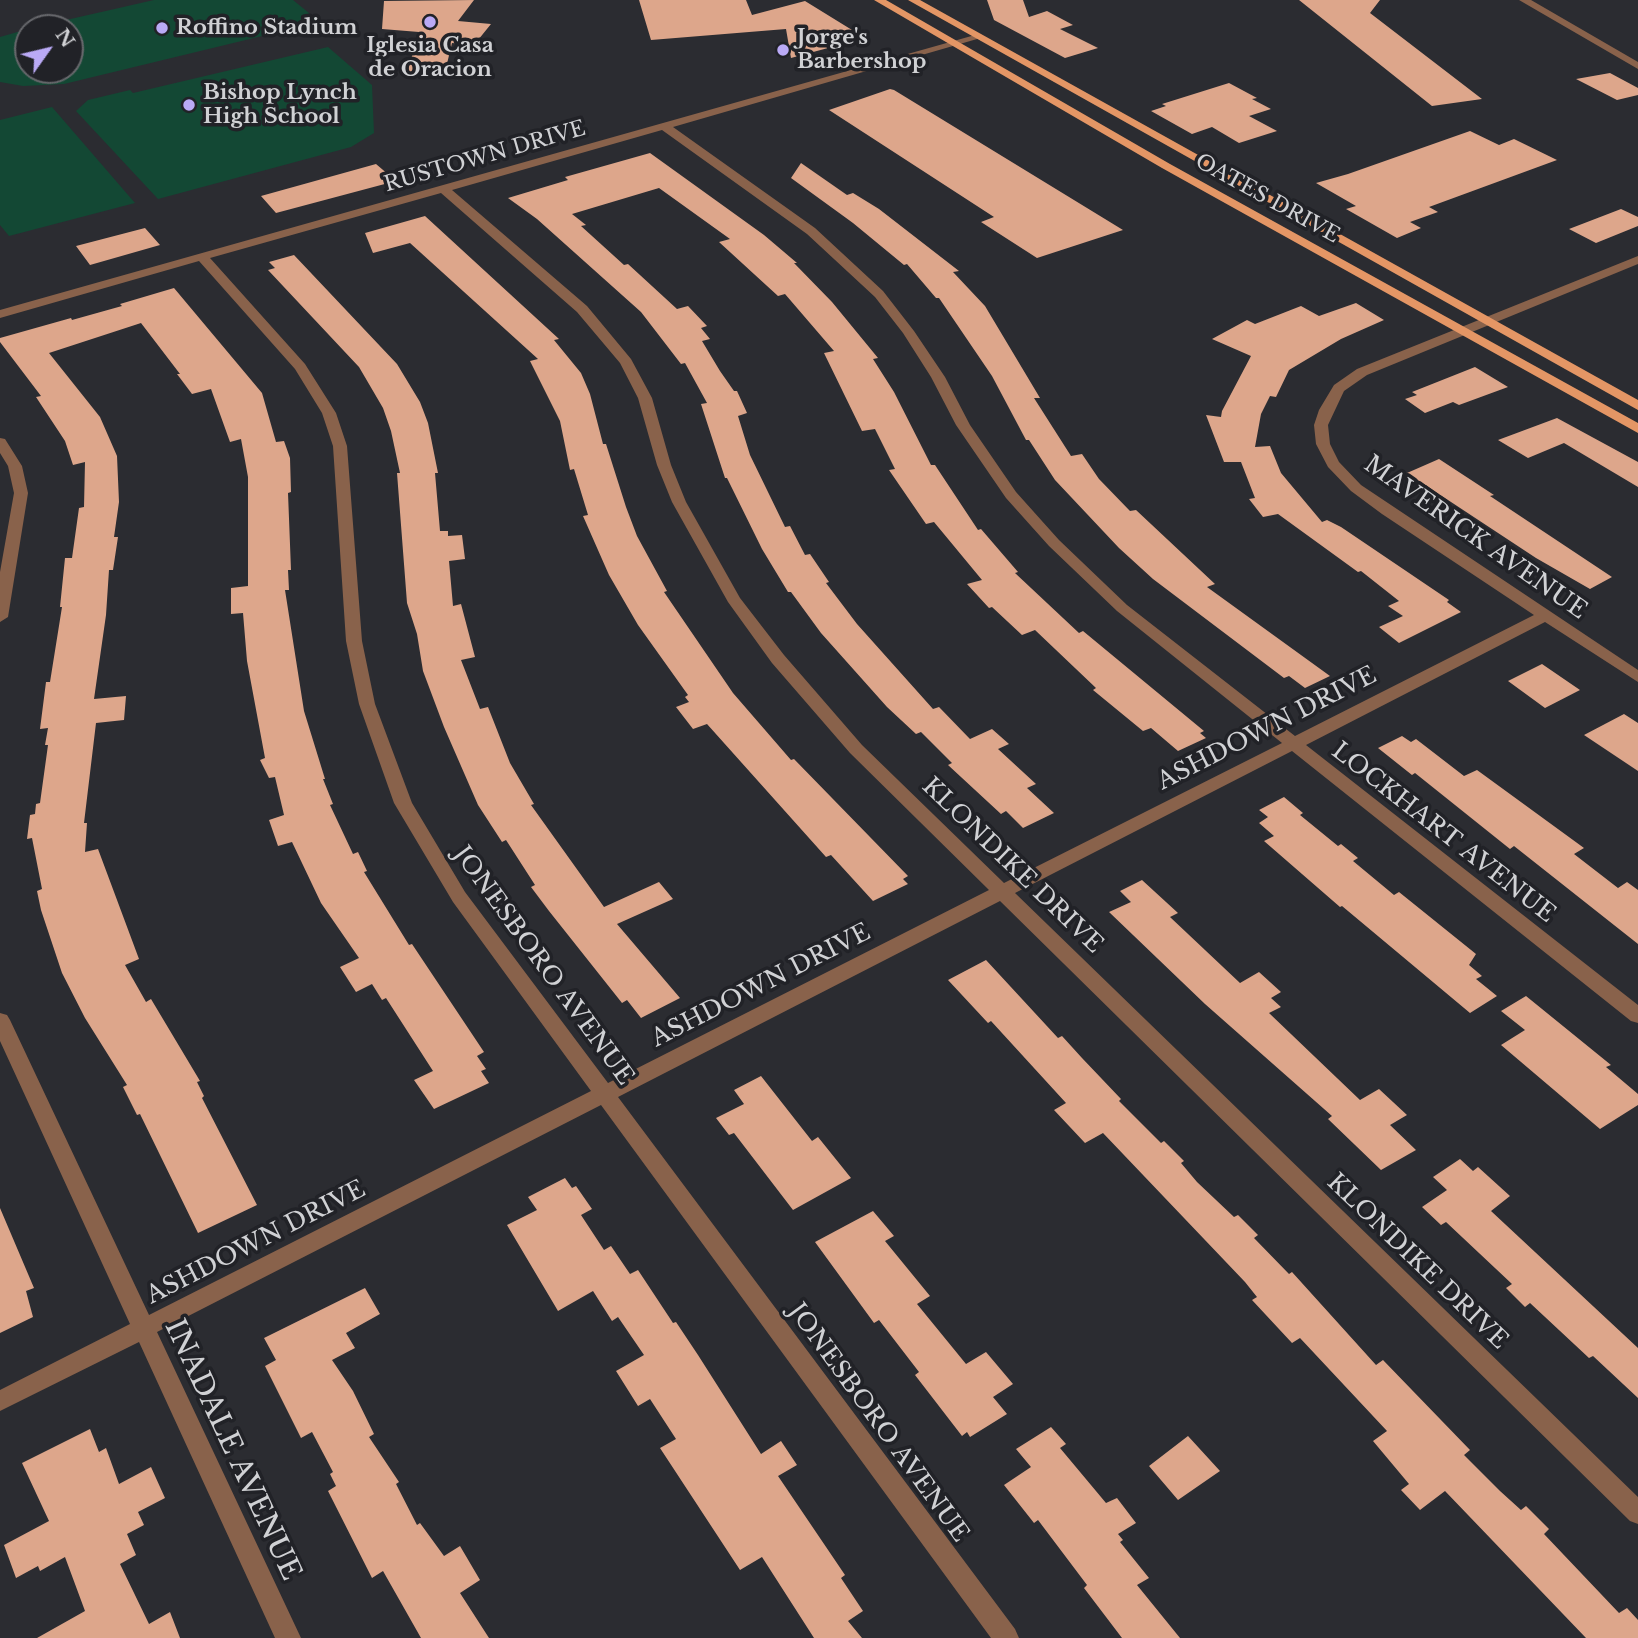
<!DOCTYPE html>
<style>
body{margin:0}
#map{position:relative;width:1638px;height:1638px;overflow:hidden;background:#2b2c31;font-family:"Libre Baskerville",serif}
canvas{display:block}
.north{position:absolute;left:14px;top:14px;width:70px;height:70px;box-sizing:border-box;background:#212227;border:2px solid #67686c;border-radius:50%;rotate:56deg;font-size:19px;font-weight:700;line-height:28px;text-align:center;color:#d0d1d4}
.north::after{content:'';display:block;margin:auto;width:24px;height:32px;background:#baaaf6;clip-path:polygon(50% 0,100% 100%,50% 72%,0 100%)}
</style>
<div id="map">
<canvas width="1638" height="1638"></canvas>
<div class="north">N</div>
</div>
<script>
const ctx = document.querySelector('canvas').getContext('2d');
ctx.lineJoin = 'round';
function fill(path, color) { ctx.fillStyle = color; ctx.fill(path, 'evenodd'); }
const shape = rows => new Path2D(rows.map(r => 'M' + r).join(''));
function trace(path, color, width, dash) { ctx.strokeStyle = color; ctx.lineWidth = width; ctx.lineCap = dash ? 'butt' : 'round'; ctx.setLineDash(dash || []); ctx.stroke(path); }
function label(font, color, halo, rows, align = 'center') {
  ctx.font = font + ' "Libre Baskerville",serif'; ctx.lineWidth = 7; ctx.setLineDash([]); ctx.textBaseline = 'middle'; ctx.strokeStyle = halo; ctx.fillStyle = color; for (const [text, x, y, turn = 0] of rows) {
    ctx.save(); ctx.translate(x, y); ctx.rotate((+turn || 0) * Math.PI / 180); ctx.textAlign = isNaN(turn) ? turn : align; if (halo) ctx.strokeText(text, 0, 0); ctx.fillText(text, 0, 0); ctx.restore();
  }
}
fill(shape([
 [154,0,293,0,320,22,64,84,23,86,0,82,0,37,28,29,28,70,70,70,70,28,31,28],
 [328,47,372,85,374,133,351,147,158,199,76,111,88,100,130,90,133,93],
 [52,107,135,203,9,236,0,225,0,120]
]), '#134834');
fill(shape([
 [474,0,458,21,491,24,474,45,452,43,445,72,407,73,419,32,382,29,384,1],
 [639,0,746,0,752,15,805,1,865,38,791,58,786,29,651,40],
 [987,0,1023,0,1029,17,1047,11,1073,25,1060,29,1098,48,1065,58,994,20],
 [1299,0,1380,0,1370,13,1482,99,1432,106],
 [1610,73,1638,88,1638,95,1617,100,1576,79],
 [1229,83,1257,98,1252,99,1271,109,1249,116,1277,131,1239,143,1212,127,1192,134,1151,111,1166,106,1162,104],
 [890,89,894,90,1123,230,1037,258,981,222,994,217,829,110],
 [1470,131,1499,145,1514,139,1557,160,1429,207,1438,212,1410,222,1421,228,1397,238,1346,209,1356,206,1316,183,1348,174],
 [650,153,764,235,797,263,794,263,832,302,878,358,873,359,894,392,931,465,935,465,978,530,981,529,1018,572,1015,573,1079,633,1083,631,1204,731,1200,733,1206,738,1178,751,1151,728,1143,731,1093,690,1096,688,1035,630,1022,635,992,607,989,608,967,584,982,580,934,522,926,524,889,470,895,469,875,429,862,431,824,353,834,351,785,294,778,296,719,242,730,239,659,188,572,214,586,225,581,226,624,265,628,264,677,309,688,306,707,326,701,328,710,339,702,341,720,371,734,391,737,391,747,413,738,416,750,455,785,527,790,526,805,555,810,554,829,582,826,583,857,624,933,709,939,707,970,739,992,729,1009,744,998,749,1036,784,1027,788,1054,813,1023,828,1006,811,1001,814,948,765,952,763,921,732,916,734,887,707,821,633,791,592,788,592,762,549,727,478,725,478,701,404,707,403,685,363,681,364,641,312,537,219,508,198,568,180,565,177],
 [801,163,847,195,853,193,879,209,959,271,953,272,985,306,1040,398,1034,398,1071,456,1082,454,1099,479,1130,511,1136,510,1215,584,1207,587,1330,676,1305,688,1289,676,1284,678,1153,579,1119,548,1055,480,1029,440,1026,440,992,376,939,298,936,298,907,264,904,265,853,223,791,178],
 [376,164,396,181,276,213,261,196],
 [1621,209,1638,217,1638,226,1596,243,1569,229],
 [425,216,559,339,554,340,581,373,590,394,603,444,606,444,626,507,637,536,667,591,664,592,733,693,791,760,794,759,908,876,903,879,908,884,873,901,831,855,826,857,707,724,693,729,676,707,689,702,685,697,688,695,638,625,609,575,583,516,588,515,574,469,570,470,560,421,530,361,538,359,410,243,373,253,365,233],
 [145,228,160,245,90,265,76,246],
 [294,255,397,364,420,402,428,423,438,473,435,473,440,531,448,531,448,536,462,535,465,559,449,561,453,606,461,604,475,657,461,660,480,709,488,707,510,763,534,804,531,805,604,907,659,882,673,899,617,924,680,998,641,1018,627,1000,622,1003,549,911,531,887,535,885,506,840,502,842,478,805,444,727,423,671,417,634,407,603,397,473,400,473,391,431,383,408,359,367,268,270,275,268,269,262],
 [174,288,262,393,276,442,284,441,290,458,291,492,288,493,291,570,288,570,289,590,285,590,304,711,325,779,323,779,333,804,330,805,353,854,358,852,367,871,364,872,409,945,412,944,484,1052,477,1056,486,1069,481,1071,489,1083,434,1109,414,1080,433,1071,386,998,382,1000,372,984,356,992,340,967,359,958,321,903,292,842,278,846,269,820,284,815,275,777,269,778,260,760,265,758,247,661,243,613,231,614,231,588,248,586,248,477,241,439,230,442,211,389,192,394,177,374,180,374,141,323,49,353,100,417,117,456,119,502,114,537,118,537,113,570,109,570,106,615,94,699,126,696,124,720,96,723,84,823,87,823,85,852,98,849,139,959,125,965,146,1002,151,999,200,1081,197,1082,204,1096,202,1098,257,1205,198,1233,140,1114,137,1115,123,1087,127,1085,85,1018,62,973,41,910,37,891,42,889,32,838,27,839,30,815,35,814,36,804,40,803,48,745,45,745,48,728,40,729,46,682,50,682,62,607,60,607,65,558,72,558,79,508,84,507,85,462,73,465,65,441,36,397,41,396,0,342,0,338,71,318,72,320,122,306,120,304],
 [1356,303,1384,320,1341,339,1289,370,1276,397,1270,396,1261,414,1255,447,1270,446,1281,473,1322,522,1327,520,1341,527,1449,600,1447,602,1461,612,1399,643,1379,627,1403,616,1388,606,1399,601,1361,571,1358,572,1278,514,1263,517,1249,499,1255,498,1241,462,1224,462,1206,415,1221,417,1222,411,1251,356,1212,339,1247,320,1255,324,1301,306,1319,316],
 [1475,367,1508,387,1459,405,1453,402,1425,413,1405,399,1417,395,1412,392],
 [1557,418,1638,462,1638,487,1564,443,1528,458,1498,440],
 [1439,459,1494,495,1490,496,1612,577,1590,589,1536,558,1407,473],
 [1542,664,1580,690,1545,708,1508,681],
 [1624,714,1638,723,1638,771,1584,735],
 [1402,736,1411,742,1416,739,1464,776,1477,770,1584,848,1574,854,1618,888,1627,882,1638,890,1638,944,1514,846,1510,849,1415,773,1412,775,1378,748],
 [1284,797,1303,813,1300,815,1338,846,1341,844,1358,858,1353,861,1394,895,1399,892,1476,954,1469,965,1482,976,1476,979,1497,996,1470,1013,1342,906,1340,907,1264,841,1274,836,1259,823,1268,817,1259,810],
 [1142,880,1178,913,1170,917,1240,983,1259,972,1281,992,1271,998,1281,1007,1269,1013,1360,1100,1379,1089,1407,1115,1390,1125,1416,1150,1381,1170,1328,1119,1332,1116,1205,1004,1109,912,1131,902,1120,891],
 [986,960,1058,1038,1062,1036,1082,1058,1121,1099,1119,1101,1161,1143,1164,1141,1184,1161,1181,1163,1197,1182,1234,1217,1238,1215,1258,1235,1254,1238,1289,1274,1292,1272,1376,1365,1383,1360,1470,1450,1464,1455,1500,1491,1521,1510,1526,1506,1549,1529,1544,1534,1619,1613,1627,1608,1638,1620,1638,1638,1586,1638,1445,1491,1420,1510,1401,1490,1409,1484,1373,1441,1387,1431,1300,1338,1292,1343,1252,1300,1257,1297,1245,1282,1103,1133,1085,1143,1054,1110,1066,1103,991,1021,988,1023,948,980],
 [1526,996,1611,1065,1606,1067,1638,1094,1638,1105,1600,1129,1501,1045,1525,1030,1501,1011],
 [761,1076,812,1141,818,1137,851,1178,793,1210,734,1133,729,1135,716,1118,744,1104,734,1090],
 [1460,1159,1473,1171,1478,1167,1510,1196,1491,1211,1638,1348,1638,1398,1593,1356,1589,1358,1530,1303,1525,1307,1506,1288,1512,1284,1446,1222,1441,1225,1422,1207,1447,1190,1433,1177],
 [565,1178,572,1188,576,1186,592,1209,581,1215,604,1250,611,1246,630,1274,638,1270,673,1323,676,1322,698,1355,761,1454,781,1441,797,1465,778,1476,845,1575,841,1578,863,1611,848,1621,862,1638,814,1638,762,1557,740,1570,660,1448,676,1439,650,1399,638,1406,616,1371,644,1355,618,1317,612,1321,593,1291,558,1311,507,1225,537,1210,528,1197],
 [0,1208,34,1288,26,1291,33,1317,0,1333],
 [873,1211,894,1236,885,1241,930,1296,917,1304,966,1364,986,1352,1013,1384,993,1397,1007,1414,970,1437,967,1432,962,1436,915,1375,919,1372,879,1320,874,1323,815,1242],
 [365,1288,380,1314,346,1333,355,1348,332,1360,353,1391,374,1434,369,1437,399,1482,396,1484,417,1525,420,1523,444,1556,460,1546,480,1580,460,1593,489,1638,421,1638,383,1571,372,1578,328,1491,336,1486,330,1474,333,1472,312,1432,301,1438,265,1366,276,1360,264,1338],
 [1051,1427,1066,1444,1060,1448,1106,1503,1117,1498,1136,1523,1118,1534,1123,1540,1120,1542,1149,1578,1137,1585,1180,1638,1122,1638,1084,1588,1087,1585,1038,1520,1034,1523,1004,1485,1031,1467,1016,1449],
 [90,1429,99,1452,106,1448,119,1484,151,1467,165,1498,138,1512,144,1525,127,1534,136,1555,120,1564,149,1624,170,1612,180,1638,37,1638,85,1611,65,1557,40,1571,38,1566,16,1578,4,1545,49,1521,22,1463],
 [1188,1436,1220,1471,1178,1500,1149,1466]
]), '#dda68b');
fill(shape([
 [1519,0,1531,0,1638,62,1638,69,1519,0],
 [975,35,984,37,673,127,815,228,883,291,914,331,945,377,970,425,1016,492,1059,540,1127,605,1295,736,1534,615,1382,514,1351,491,1328,467,1316,444,1314,425,1319,410,1334,385,1357,369,1638,256,1638,264,1367,375,1344,391,1328,425,1330,444,1339,462,1361,485,1638,670,1638,682,1545,622,1306,745,1638,1005,1638,1023,1631,1021,1292,751,1015,893,1638,1497,1638,1524,1630,1521,1000,901,618,1097,1015,1629,1019,1638,991,1638,601,1105,157,1332,301,1638,275,1638,139,1342,0,1411,0,1390,130,1324,0,1041,0,1013,7,1015,10,1020,149,1315,591,1091,453,902,394,803,359,704,346,641,333,446,322,413,295,369,199,261,0,318,0,310,975,35],
 [662,130,807,234,875,297,903,333,931,377,956,425,1006,498,1049,546,1117,611,1282,743,1004,883,862,745,784,655,740,598,686,502,671,465,652,398,631,359,587,306,452,190,662,130],
 [441,193,577,312,620,363,638,398,657,465,672,502,728,602,772,663,850,753,989,890,608,1083,465,892,412,803,375,704,362,641,347,446,336,413,305,364,210,258,441,193],
 [0,438,5,439,22,466,28,493,8,617,0,622,0,572,14,493,8,466,0,453,0,438]
]), '#89624b');
fill(shape([
 [874,0,886,0,1170,164,1638,423,1638,433,1162,168,874,0],
 [908,0,920,0,1638,400,1638,410,908,0]
]), '#e49665');
for (const [x, y, r, color] of [
 [430,22,7,"#baaaf6"],
 [162,28,7,"#baaaf6"],
 [783,50,7,"#baaaf6"],
 [189,105,7,"#baaaf6"]
]) { const dot = new Path2D(); dot.arc(x, y, r, 0, 2 * Math.PI); ctx.fillStyle = color; ctx.fill(dot); trace(dot, '#212227', 2.5); }
label('bold 21px', '#d0d1d4', '#212227', [
 ["Roffino Stadium",176,28],
 ["Jorge's",797,38],
 ["Barbershop",797,62],
 ["Iglesia Casa",430,46,"center"],
 ["de Oracion",430,70,"center"],
 ["Bishop Lynch",203,93],
 ["High School",203,117]
], 'left');
label('21px', '#d0d1d4', '#212227', [
 ["RUSTOWN DRIVE",485,157,-16],
 ["OATES DRIVE",1267,199,29]
]);
label('24px', '#d0d1d4', '#212227', [
 ["MAVERICK AVENUE",1475,538,35],
 ["ASHDOWN DRIVE",1267,729,-27],
 ["LOCKHART AVENUE",1443,833,38],
 ["KLONDIKE DRIVE",1012,866,44],
 ["JONESBORO AVENUE",543,966,54],
 ["ASHDOWN DRIVE",761,986,-27],
 ["ASHDOWN DRIVE",256,1243,-27],
 ["KLONDIKE DRIVE",1417,1262,44],
 ["JONESBORO AVENUE",878,1423,54]
]);
label('28px', '#d0d1d4', '#212227', [
 ["INADALE AVENUE",232,1450,65]
]);
</script>
